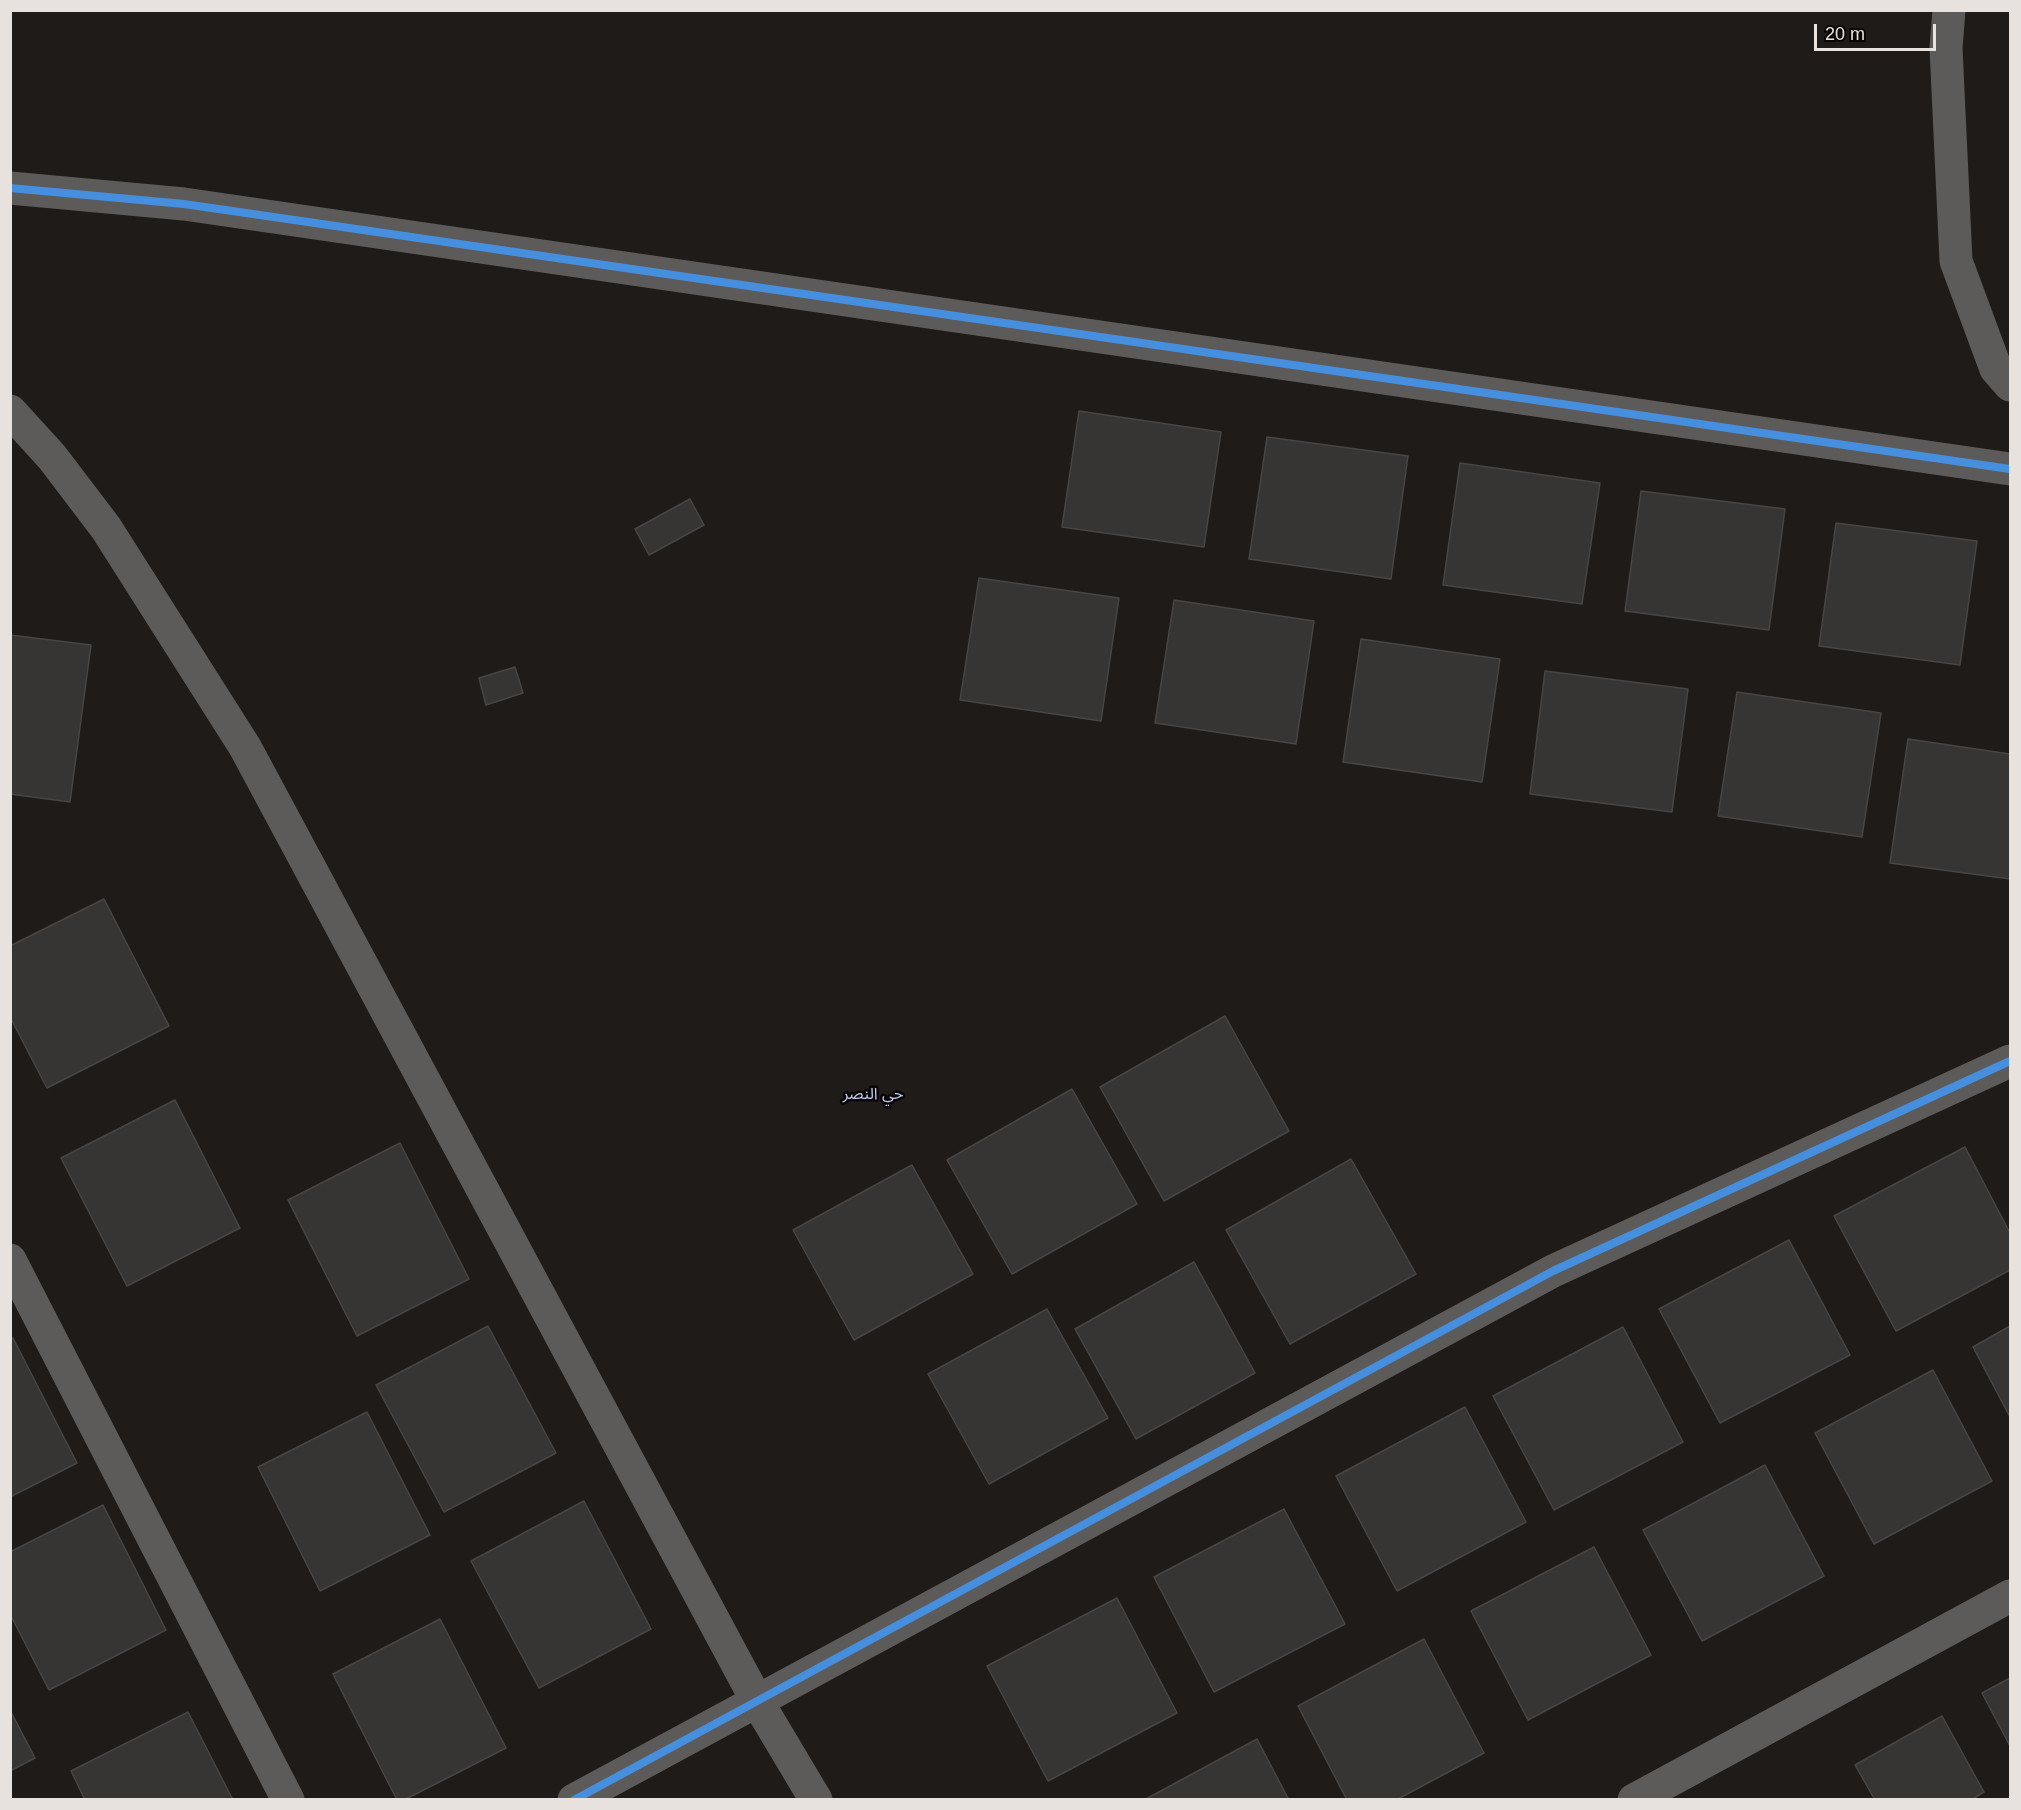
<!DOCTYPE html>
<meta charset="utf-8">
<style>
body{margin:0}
#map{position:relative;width:2021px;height:1810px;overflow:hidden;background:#1f1b18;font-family:Helvetica,sans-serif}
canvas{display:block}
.frame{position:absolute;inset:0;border:12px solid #e8e2de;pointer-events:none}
.scale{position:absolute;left:1814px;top:24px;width:122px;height:27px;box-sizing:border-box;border:3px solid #e8e2de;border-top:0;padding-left:8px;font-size:18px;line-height:21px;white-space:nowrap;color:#e8e2de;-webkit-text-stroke:4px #090605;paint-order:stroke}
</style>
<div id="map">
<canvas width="2021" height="1810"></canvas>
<div class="frame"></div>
<div class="scale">20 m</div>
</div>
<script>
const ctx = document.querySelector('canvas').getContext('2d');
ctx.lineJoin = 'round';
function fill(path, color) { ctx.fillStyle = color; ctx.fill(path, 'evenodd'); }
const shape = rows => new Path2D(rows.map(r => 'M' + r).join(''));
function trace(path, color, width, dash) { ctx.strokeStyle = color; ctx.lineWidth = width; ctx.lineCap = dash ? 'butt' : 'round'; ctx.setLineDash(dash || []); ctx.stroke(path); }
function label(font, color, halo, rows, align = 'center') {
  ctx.font = font + ' Helvetica,"Noto Sans Arabic",sans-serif'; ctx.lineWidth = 5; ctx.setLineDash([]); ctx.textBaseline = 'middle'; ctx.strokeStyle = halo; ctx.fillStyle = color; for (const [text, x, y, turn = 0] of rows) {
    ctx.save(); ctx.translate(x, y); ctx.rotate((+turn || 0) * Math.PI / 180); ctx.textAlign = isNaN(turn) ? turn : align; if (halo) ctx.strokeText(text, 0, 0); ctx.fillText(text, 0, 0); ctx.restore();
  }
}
const building = shape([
 [1079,411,1221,432,1204,547,1062,527,1079,411],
 [1267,437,1408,456,1391,579,1249,559,1267,437],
 [1460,463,1600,483,1582,604,1443,585,1460,463],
 [1641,491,1785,509,1769,630,1625,611,1641,491],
 [690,499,704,525,649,555,635,529,690,499],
 [1836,523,1977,541,1960,665,1819,646,1836,523],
 [979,578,1119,598,1101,721,960,700,979,578],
 [1174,600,1314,621,1296,744,1155,723,1174,600],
 [10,635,91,645,70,802,10,794,10,635],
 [1361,639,1500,659,1482,782,1343,762,1361,639],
 [515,667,523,693,486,705,479,678,515,667],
 [1545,671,1688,689,1672,812,1530,794,1545,671],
 [1737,692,1881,713,1862,837,1718,816,1737,692],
 [1908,739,2010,754,2010,879,1890,863,1908,739],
 [104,899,169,1026,47,1088,10,1017,10,946,104,899],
 [1225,1016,1289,1131,1164,1201,1100,1087,1225,1016],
 [1072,1089,1137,1204,1012,1274,947,1160,1072,1089],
 [175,1100,240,1228,127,1286,61,1158,175,1100],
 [400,1143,469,1279,357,1336,288,1200,400,1143],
 [1965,1147,2010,1233,2010,1270,1896,1331,1834,1216,1965,1147],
 [1351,1159,1416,1274,1290,1344,1226,1230,1351,1159],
 [912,1165,973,1274,854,1340,793,1230,912,1165],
 [1789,1240,1850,1355,1720,1423,1659,1309,1789,1240],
 [1194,1262,1255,1373,1136,1439,1075,1329,1194,1262],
 [1047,1309,1108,1418,989,1484,928,1374,1047,1309],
 [488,1326,556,1453,444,1512,376,1385,488,1326],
 [2010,1326,2010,1417,1973,1347,2010,1326],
 [1623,1327,1683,1442,1554,1510,1493,1396,1623,1327],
 [13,1338,77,1463,10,1497,10,1340,13,1338],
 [1933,1370,1992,1481,1874,1544,1815,1433,1933,1370],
 [1465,1407,1526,1522,1397,1591,1336,1476,1465,1407],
 [367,1412,430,1535,320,1591,258,1467,367,1412],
 [1765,1465,1824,1576,1702,1641,1643,1530,1765,1465],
 [584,1501,651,1629,539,1688,471,1561,584,1501],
 [103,1505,166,1630,49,1690,10,1614,10,1552,103,1505],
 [1284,1509,1345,1624,1214,1692,1154,1577,1284,1509],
 [1594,1547,1651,1655,1528,1720,1471,1611,1594,1547],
 [1117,1598,1177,1713,1048,1781,987,1666,1117,1598],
 [440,1619,506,1748,404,1800,397,1800,333,1674,440,1619],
 [1424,1639,1484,1753,1396,1800,1347,1800,1298,1706,1424,1639],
 [2010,1678,2010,1746,1982,1693,2010,1678],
 [10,1710,35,1758,10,1771,10,1710],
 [188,1712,233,1800,85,1800,71,1771,188,1712],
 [1942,1716,1984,1792,1971,1800,1875,1800,1855,1765,1942,1716],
 [1257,1739,1289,1800,1144,1800,1257,1739]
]);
fill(building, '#373434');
trace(building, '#484545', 1.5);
trace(shape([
 [1949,10,1946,48,1956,261,1996,369,2010,385],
 [10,188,184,204,2010,469],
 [10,411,52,457,106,528,245,747,757,1701,816,1800],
 [10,1260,288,1800],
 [574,1800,1553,1271,2010,1061],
 [1634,1800,2010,1596]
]), '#5d5b59', 33);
trace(shape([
 [10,188,184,204,2010,469],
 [574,1800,1553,1271,2010,1061]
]), '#468fdf', 8);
label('16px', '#c1cbf6', '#090605', [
 ["حي النصر",873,1095]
]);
</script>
